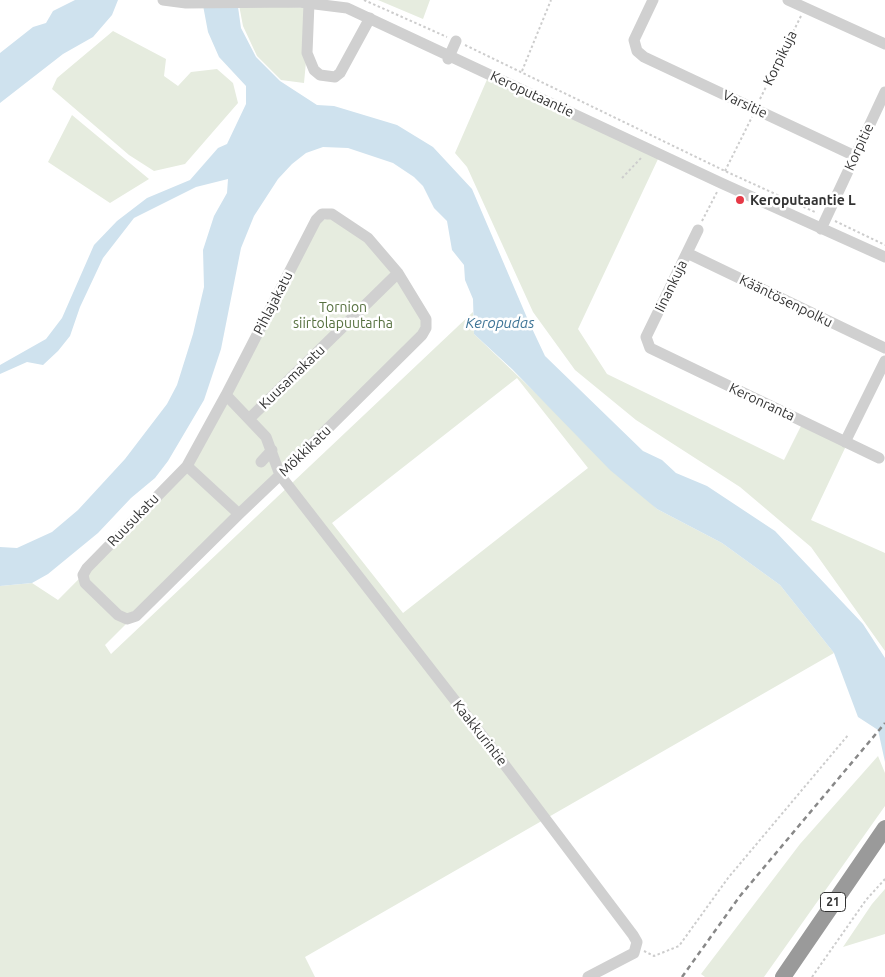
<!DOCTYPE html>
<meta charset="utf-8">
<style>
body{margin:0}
canvas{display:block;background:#fff}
</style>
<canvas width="885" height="977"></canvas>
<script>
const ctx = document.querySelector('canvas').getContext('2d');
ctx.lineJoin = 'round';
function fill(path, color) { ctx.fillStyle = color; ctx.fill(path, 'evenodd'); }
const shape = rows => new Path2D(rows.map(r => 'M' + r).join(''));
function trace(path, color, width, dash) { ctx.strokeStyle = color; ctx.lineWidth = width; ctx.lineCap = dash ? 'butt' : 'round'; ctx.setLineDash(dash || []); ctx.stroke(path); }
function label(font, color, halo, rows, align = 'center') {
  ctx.font = font + ' Ubuntu,sans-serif'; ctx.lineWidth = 5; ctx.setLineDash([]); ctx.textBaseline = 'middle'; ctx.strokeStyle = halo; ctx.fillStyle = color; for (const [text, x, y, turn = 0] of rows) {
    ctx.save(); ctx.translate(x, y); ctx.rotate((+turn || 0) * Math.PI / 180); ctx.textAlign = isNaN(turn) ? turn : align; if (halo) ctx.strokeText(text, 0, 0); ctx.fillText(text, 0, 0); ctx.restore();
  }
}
fill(shape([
 [378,0,430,0,423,19],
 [239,5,311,8,304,83,281,80,257,56,243,26],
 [113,31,166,59,164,76,178,86,191,72,217,69,233,83,238,103,185,164,154,171,129,155,52,89,57,78],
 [489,75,658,159,578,329,607,374,784,460,802,424,846,446,811,520,885,553,885,651,811,547,740,487,636,420,575,370,533,312,467,167,455,153],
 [72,115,149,179,110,203,48,162],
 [332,218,366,240,393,271,423,319,423,327,105,645,111,654,473,312,474,334,657,509,722,543,780,585,834,653,305,957,315,977,0,977,0,586,32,583,58,600,187,470,318,221],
 [517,378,588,468,403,613,332,523],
 [878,756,885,773,885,806,764,977,705,977,701,974,800,844],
 [885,889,885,934,843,947,872,904]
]), '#e6ecdf');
fill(shape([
 [75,0,118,0,112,15,93,37,63,54,0,103,0,53,33,27,46,23,53,11],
 [202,0,237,0,241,28,256,57,280,81,317,105,334,106,397,125,433,147,472,189,528,320,545,356,643,451,662,460,676,473,707,486,775,531,863,624,885,658,885,762,878,730,858,717,834,653,780,585,722,543,657,509,610,470,512,369,474,334,473,299,465,280,464,265,452,250,447,221,434,208,423,186,414,177,393,163,348,148,323,147,306,153,292,164,278,179,254,216,241,248,221,349,204,400,168,461,155,478,131,498,98,533,48,574,32,583,0,586,0,547,17,548,52,532,78,510,125,459,167,404,177,385,193,334,204,287,203,250,214,216,227,193,228,179,196,187,134,218,103,258,80,307,70,336,58,351,43,365,27,362,0,374,0,365,46,339,62,318,94,245,117,221,147,198,190,180,218,148,227,144,246,104,246,86,219,57,208,32]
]), '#cfe2ee');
trace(shape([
 [364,0,447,37],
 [465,45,725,171,817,213],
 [522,71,551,0],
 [760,99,801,16],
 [725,171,752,117],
 [622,178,642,157],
 [702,221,717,192],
 [835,221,885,245],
 [644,951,654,956,679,946,728,878,849,734],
 [812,977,866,900,885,879]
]), '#cdcdcd', 2, [2.5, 2.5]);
trace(shape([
 [163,0,186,3,299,2,347,8,721,183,885,257],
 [653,0,634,40,637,51,644,57,855,156],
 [788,0,885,44],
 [309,3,307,53,314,70,320,75,335,77,340,73,370,18],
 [448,59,456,41],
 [821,229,885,92],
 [698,230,646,337,650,348,879,458],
 [687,253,885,348],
 [250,418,398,273],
 [845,442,885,361],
 [261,462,272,450],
 [187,466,226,395],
 [239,514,187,466,87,568,83,575,85,583,118,615,127,619,136,616,239,514,280,475,297,459,422,335,426,328,426,319,398,273,368,238,332,214,322,214,316,220,226,395,266,437,280,475,495,752,633,935,637,942,634,953,588,977]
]), '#d0d0d0', 11);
trace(shape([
 [783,977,885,828]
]), '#9a9a9a', 16);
trace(shape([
 [682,977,740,896,885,723]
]), '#888', 2.5, [5, 4]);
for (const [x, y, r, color] of [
 [740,200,5,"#e63946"]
]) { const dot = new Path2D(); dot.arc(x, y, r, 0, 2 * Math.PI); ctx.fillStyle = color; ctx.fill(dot); trace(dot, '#fff', 2); }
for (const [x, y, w] of [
 [833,902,25]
]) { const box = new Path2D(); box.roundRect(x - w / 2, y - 9.5, w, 19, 4); ctx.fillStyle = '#fff'; ctx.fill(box); trace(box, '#333', 1); }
label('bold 12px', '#333', null, [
 ["21",833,902]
]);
label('14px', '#333', '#fff', [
 ["Korpikuja",780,58,-64],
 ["Keroputaantie",532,94,25],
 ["Varsitie",745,104,25],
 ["Korpitie",859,147,-65],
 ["Iinankuja",671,286,-64],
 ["Kääntösenpolku",786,301,26],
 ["Pihlajakatu",273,303,-63],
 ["Kuusamakatu",292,377,-44],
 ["Keronranta",762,402,25],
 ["Mökkikatu",305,451,-44],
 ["Ruusukatu",133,520,-46],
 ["Kaakkurintie",480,733,52]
]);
label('bold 14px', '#333', '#fff', [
 ["Keroputaantie L",750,200]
], 'left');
label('14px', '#56703f', '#fff', [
 ["Tornion",343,307],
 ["siirtolapuutarha",343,323]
]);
label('italic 15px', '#3f7597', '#fff', [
 ["Keropudas",500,323]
]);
</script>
